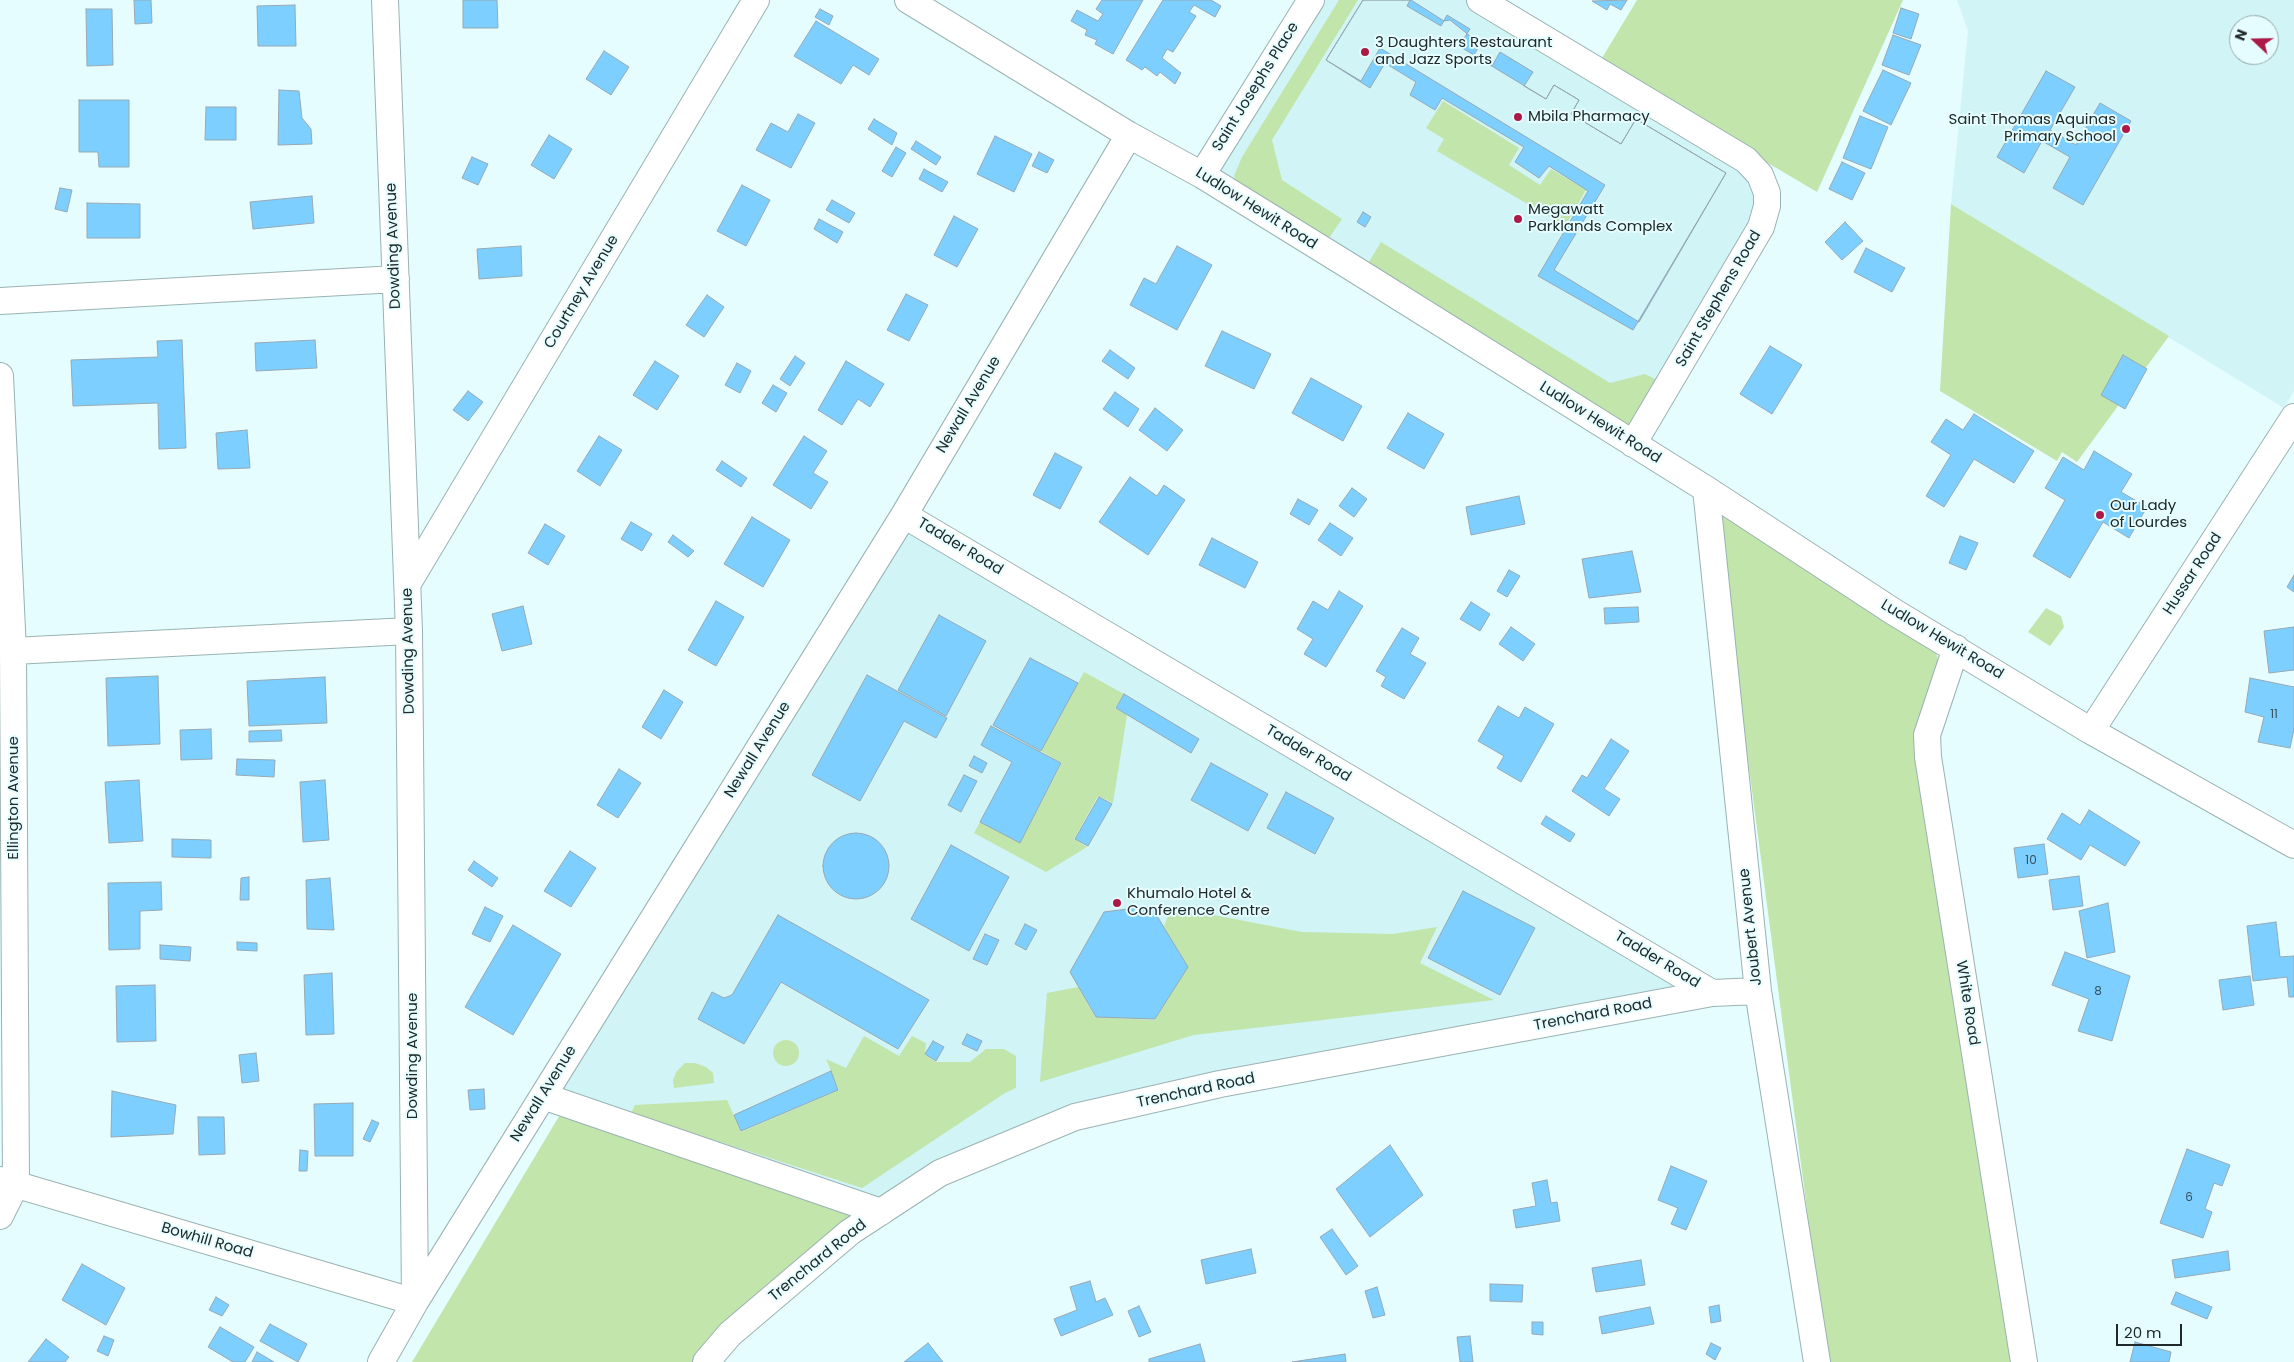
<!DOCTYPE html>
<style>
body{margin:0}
#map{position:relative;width:2294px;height:1362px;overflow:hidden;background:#e5fdff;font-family:Poppins,sans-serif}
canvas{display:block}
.north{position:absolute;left:2229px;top:15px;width:50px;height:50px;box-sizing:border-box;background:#e5fdff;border:1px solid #96a8aa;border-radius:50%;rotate:291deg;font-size:14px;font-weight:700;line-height:20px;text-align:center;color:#20292a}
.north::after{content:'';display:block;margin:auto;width:18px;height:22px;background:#ad1947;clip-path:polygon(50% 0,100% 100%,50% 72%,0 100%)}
.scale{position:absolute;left:2116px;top:1324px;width:66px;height:22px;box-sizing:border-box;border:2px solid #20292a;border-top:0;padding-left:6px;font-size:15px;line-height:18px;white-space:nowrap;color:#20292a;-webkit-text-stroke:4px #e5fdff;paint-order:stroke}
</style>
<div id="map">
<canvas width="2294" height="1362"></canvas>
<div class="north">N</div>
<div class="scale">20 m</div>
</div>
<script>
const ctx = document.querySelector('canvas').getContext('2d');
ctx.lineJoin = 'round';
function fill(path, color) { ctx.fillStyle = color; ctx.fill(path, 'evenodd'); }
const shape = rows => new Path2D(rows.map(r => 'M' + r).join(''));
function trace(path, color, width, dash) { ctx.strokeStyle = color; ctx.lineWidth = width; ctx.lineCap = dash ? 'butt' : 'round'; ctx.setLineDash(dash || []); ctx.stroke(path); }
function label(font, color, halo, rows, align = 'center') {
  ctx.font = font + ' Poppins,sans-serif'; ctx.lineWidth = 4; ctx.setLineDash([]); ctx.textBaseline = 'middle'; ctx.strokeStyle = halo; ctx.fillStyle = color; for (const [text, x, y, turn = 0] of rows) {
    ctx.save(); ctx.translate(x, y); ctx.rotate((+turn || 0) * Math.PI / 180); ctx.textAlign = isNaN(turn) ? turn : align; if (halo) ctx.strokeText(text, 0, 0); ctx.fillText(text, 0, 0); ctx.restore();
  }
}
fill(shape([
 [1317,0,1471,0,1755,178,1759,211,1631,437,1210,174],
 [1957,0,2294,0,2294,391,2284,408,1951,204,1968,31],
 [2239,25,2269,25,2269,55,2239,55],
 [906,522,1695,990,1075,1112,881,1209,547,1095]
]), '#d1f4f6');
fill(shape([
 [1339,0,1358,0,1272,140,1282,180,1342,219,1327,241,1238,186,1234,176,1242,157],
 [1637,0,1903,0,1817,192,1599,63],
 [1443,101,1519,148,1509,165,1540,185,1551,169,1586,190,1565,226,1437,151,1444,139,1426,128],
 [1951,204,2169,336,2077,462,2062,452,2057,461,1940,391],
 [1381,242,1610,383,1645,374,1655,379,1651,394,1628,429,1366,267],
 [1714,501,1891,619,1936,653,1942,671,1920,733,2018,1362,1827,1362],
 [2046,608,2061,616,2064,627,2050,646,2028,632],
 [1084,672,1124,694,1115,708,1127,715,1113,803,1098,796,1074,839,1087,847,1046,872,974,833,980,822,1020,843,1062,763,1041,751],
 [1172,907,1302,932,1393,934,1437,927,1420,963,1494,1000,1194,1035,1040,1082,1047,993,1078,987,1095,1017,1155,1020,1188,967,1164,926],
 [864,1036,899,1056,912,1036,926,1043,925,1055,936,1062,970,1062,986,1049,1004,1049,1016,1056,1016,1088,1005,1093,862,1188,631,1113,635,1105,727,1100,741,1132,839,1090,826,1059,846,1068],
 '773 1053a13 13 0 1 1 26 0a13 13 0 1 1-26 0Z',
 [685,1063,695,1063,706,1067,713,1073,714,1083,674,1088,673,1080,677,1071],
 [561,1113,868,1215,701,1362,412,1362]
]), '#c2e5ab');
const building = shape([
 [134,0,151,0,152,23,135,24,134,0],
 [463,0,497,0,498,28,463,28,463,0],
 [1102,0,1143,0,1113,54,1095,44,1097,40,1085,35,1087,30,1071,21,1077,10,1098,21,1103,14,1096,9,1102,0],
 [1163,0,1211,0,1221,6,1215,17,1194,5,1189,12,1196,16,1173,52,1167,49,1162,58,1181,73,1175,84,1160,72,1157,76,1145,67,1142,70,1126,60,1163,0],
 [1363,0,1410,0,1407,6,1441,26,1447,15,1470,29,1459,46,1546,99,1554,85,1579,100,1571,114,1621,144,1636,119,1726,173,1639,322,1554,270,1605,185,1380,48,1361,81,1326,60,1363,0],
 [1363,0,1411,0,1444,21,1450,20,1480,44,1474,55,1492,66,1500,52,1533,72,1524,86,1546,99,1554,85,1579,100,1571,114,1621,144,1636,119,1726,173,1633,330,1538,276,1588,191,1549,166,1539,178,1515,162,1524,147,1442,98,1435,110,1410,95,1416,82,1385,63,1370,88,1326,60,1363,0],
 [1627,0,1621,10,1610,4,1607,10,1592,1,1627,0],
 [295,5,296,46,258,46,257,6,295,5],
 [1901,8,1919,14,1911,39,1893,33,1901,8],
 [86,9,112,9,113,65,87,66,86,9],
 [820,9,833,16,829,25,815,17,820,9],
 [816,21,879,59,869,75,853,65,841,84,794,56,816,21],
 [1893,35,1921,45,1909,75,1882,65,1893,35],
 [604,51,629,67,611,95,586,79,604,51],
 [1883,70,1911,83,1891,125,1863,111,1883,70],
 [2046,71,2075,87,2050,130,2076,145,2100,103,2131,121,2083,205,2053,188,2070,157,2042,141,2024,173,1997,157,2046,71],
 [279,90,299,91,302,118,311,129,312,144,278,145,279,90],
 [79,100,129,100,129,167,99,167,98,152,79,152,79,100],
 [206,107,236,107,236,140,205,140,206,107],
 [798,114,815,123,791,168,756,150,771,123,788,132,798,114],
 [1860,116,1888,127,1871,169,1843,158,1860,116],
 [874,119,897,133,892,145,868,129,874,119],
 [549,135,572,149,554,179,531,165,549,135],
 [995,136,1032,154,1014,192,977,174,995,136],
 [916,141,941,157,936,165,911,149,916,141],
 [896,147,906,153,892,177,882,171,896,147],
 [1039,152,1054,160,1047,173,1032,166,1039,152],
 [472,157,488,164,478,185,462,178,472,157],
 [1842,162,1865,173,1852,200,1829,189,1842,162],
 [924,169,948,182,942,192,919,179,924,169],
 [742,185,770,200,746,246,717,231,742,185],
 [60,188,72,190,67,212,55,209,60,188],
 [312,196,314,223,253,229,250,202,312,196],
 [832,200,855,213,849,223,826,210,832,200],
 [87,203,140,204,140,238,87,238,87,203],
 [1363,212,1371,217,1365,227,1357,222,1363,212],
 [954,216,978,229,957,267,934,255,954,216],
 [819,219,843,232,837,243,814,229,819,219],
 [1845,222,1863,241,1842,260,1825,242,1845,222],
 [521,246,522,276,479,279,477,249,521,246],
 [1177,246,1212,265,1177,330,1130,305,1144,278,1156,284,1177,246],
 [1866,248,1905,268,1892,292,1854,272,1866,248],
 [906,294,928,305,909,341,887,330,906,294],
 [707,295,724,307,704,337,686,325,707,295],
 [1222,331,1271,354,1254,389,1205,366,1222,331],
 [182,340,186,448,159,449,158,403,73,406,71,360,158,357,157,341,182,340],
 [315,340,317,368,256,371,255,343,315,340],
 [1770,346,1802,365,1772,414,1740,394,1770,346],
 [1110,350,1135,368,1128,379,1102,361,1110,350],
 [2123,355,2147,369,2125,409,2101,395,2123,355],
 [795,356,805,363,790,386,780,379,795,356],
 [655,361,679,376,657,410,633,395,655,361],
 [846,361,884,384,870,407,858,399,842,425,818,410,846,361],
 [737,363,751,371,740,393,725,385,737,363],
 [1311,378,1362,406,1343,441,1292,413,1311,378],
 [773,385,787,393,776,412,762,403,773,385],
 [468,391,483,402,468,421,453,410,468,391],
 [1115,392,1139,409,1128,427,1103,409,1115,392],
 [1155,408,1183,430,1167,451,1139,430,1155,408],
 [1408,413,1444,434,1424,469,1387,448,1408,413],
 [1974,414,2034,451,2014,483,1974,459,1944,507,1926,496,1951,455,1931,442,1946,419,1963,430,1974,414],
 [247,430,250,468,218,469,216,433,247,430],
 [599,436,622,450,600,486,577,471,599,436],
 [804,436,827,451,813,473,828,482,811,509,773,485,804,436],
 [2094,451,2132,474,2121,492,2147,507,2129,538,2103,522,2070,578,2033,556,2065,500,2045,488,2063,457,2084,470,2094,451],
 [1055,453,1082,467,1060,509,1033,495,1055,453],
 [722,461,747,478,741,487,716,470,722,461],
 [1130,477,1157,496,1164,485,1185,500,1148,555,1099,522,1130,477],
 [1352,488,1367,499,1354,517,1339,506,1352,488],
 [1519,496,1525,524,1471,535,1466,507,1519,496],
 [1298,499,1318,510,1309,525,1290,514,1298,499],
 [752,517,790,540,763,587,724,564,752,517],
 [631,522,652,534,642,551,621,539,631,522],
 [1330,523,1353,538,1341,556,1318,540,1330,523],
 [545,524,565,536,548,565,528,553,545,524],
 [673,535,694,551,688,557,668,542,673,535],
 [1960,536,1978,543,1966,570,1949,563,1960,536],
 [1212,538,1258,562,1245,588,1199,565,1212,538],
 [1632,551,1641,592,1589,598,1582,559,1632,551],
 [1509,570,1520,576,1507,597,1497,591,1509,570],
 [2294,575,2294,592,2287,587,2294,575],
 [1339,591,1363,606,1326,667,1304,654,1313,639,1297,629,1313,601,1328,610,1339,591],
 [716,601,744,617,716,666,688,650,716,601],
 [1471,602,1490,614,1480,631,1460,619,1471,602],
 [523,606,532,644,502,651,492,614,523,606],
 [1638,607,1639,622,1605,624,1604,608,1638,607],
 [939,615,986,641,946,716,898,690,939,615],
 [1511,627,1535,644,1523,661,1499,644,1511,627],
 [2294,627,2294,670,2269,673,2264,631,2294,627],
 [1402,628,1419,638,1410,654,1426,663,1404,699,1381,686,1386,677,1376,671,1402,628],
 [1030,658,1078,683,1041,751,993,725,1030,658],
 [867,675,947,718,936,738,904,721,860,801,812,775,867,675],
 [158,676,160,744,108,746,106,678,158,676],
 [325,677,327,723,249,726,247,681,325,677],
 [2250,678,2294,687,2294,729,2290,748,2258,742,2264,717,2245,712,2250,678],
 [664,690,683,702,661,739,642,727,664,690],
 [1124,694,1199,739,1191,753,1116,708,1124,694],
 [1498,706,1519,718,1525,707,1554,724,1521,782,1497,768,1504,756,1478,741,1498,706],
 [991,726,1061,763,1020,843,980,822,1012,762,981,745,991,726],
 [211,729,212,759,181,760,180,730,211,729],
 [281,730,282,741,249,742,249,731,281,730],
 [1611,739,1629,751,1604,789,1620,799,1609,816,1572,791,1582,775,1587,778,1611,739],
 [974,756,987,763,982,773,969,766,974,756],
 [237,759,275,760,274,777,236,775,237,759],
 [1211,763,1268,794,1248,831,1191,800,1211,763],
 [619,769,641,783,618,818,597,805,619,769],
 [964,775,977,781,961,812,948,805,964,775],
 [139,780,143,841,109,843,105,782,139,780],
 [325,780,329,840,303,842,300,782,325,780],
 [1286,792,1334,818,1315,854,1267,828,1286,792],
 [1099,797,1112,804,1088,846,1075,839,1099,797],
 [2089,810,2140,842,2125,866,2090,845,2081,860,2047,839,2062,813,2080,825,2089,810],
 [1546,816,1575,834,1570,842,1541,824,1546,816],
 '823 866a33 33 0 1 1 66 0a33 33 0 1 1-66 0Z',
 [172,839,211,840,211,858,172,857,172,839],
 [2044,844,2048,874,2018,878,2014,848,2044,844],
 [951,845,1009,877,969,951,911,919,951,845],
 [570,851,596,868,571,907,544,891,570,851],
 [474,861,498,878,492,887,468,870,474,861],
 [2079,876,2083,906,2053,910,2049,880,2079,876],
 [249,877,249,900,240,900,241,878,249,877],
 [330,878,334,930,307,929,306,880,330,878],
 [161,882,162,910,140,911,140,949,109,950,108,883,161,882],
 [1463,891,1535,928,1500,995,1428,958,1463,891],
 [2108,903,2115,952,2087,958,2079,911,2108,903],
 [1151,906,1188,967,1155,1019,1096,1017,1070,972,1104,912,1151,906],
 [485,907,503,916,490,942,472,934,485,907],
 [778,915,929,1000,898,1049,781,982,744,1044,698,1019,712,992,724,998,732,995,778,915],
 [2276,922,2280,957,2294,956,2294,997,2289,997,2287,977,2253,981,2247,926,2276,922],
 [1025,924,1037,930,1026,950,1015,944,1025,924],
 [513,925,561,954,513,1035,465,1007,513,925],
 [985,934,999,940,987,965,973,959,985,934],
 [237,942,257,943,257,951,237,950,237,942],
 [160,945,191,947,190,961,160,959,160,945],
 [2065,952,2130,976,2112,1041,2078,1031,2089,999,2052,985,2065,952],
 [332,973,334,1034,306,1035,304,975,332,973],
 [2250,976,2254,1005,2223,1010,2219,980,2250,976],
 [155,985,156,1041,117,1042,116,986,155,985],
 [967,1034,982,1041,977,1051,962,1044,967,1034],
 [933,1041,944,1047,936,1061,925,1054,933,1041],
 [256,1053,259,1081,242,1083,239,1055,256,1053],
 [831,1071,838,1090,741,1131,734,1115,831,1071],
 [484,1089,485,1109,470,1110,468,1090,484,1089],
 [112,1091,176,1105,173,1134,111,1137,112,1091],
 [353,1103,353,1156,315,1156,314,1104,353,1103],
 [198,1117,224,1117,225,1154,199,1155,198,1117],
 [372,1120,379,1123,370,1142,363,1139,372,1120],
 [1390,1145,1423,1195,1370,1237,1336,1189,1390,1145],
 [2187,1149,2230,1165,2222,1186,2214,1183,2205,1209,2212,1212,2203,1238,2160,1223,2187,1149],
 [300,1150,308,1151,307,1171,299,1171,300,1150],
 [1671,1166,1707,1181,1686,1230,1671,1224,1678,1208,1658,1200,1671,1166],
 [1547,1180,1551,1203,1557,1202,1560,1221,1516,1228,1513,1210,1536,1206,1532,1183,1547,1180],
 [1332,1229,1358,1266,1346,1275,1320,1237,1332,1229],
 [1251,1249,1256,1273,1206,1284,1201,1260,1251,1249],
 [2228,1251,2230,1270,2175,1278,2172,1260,2228,1251],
 [1641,1260,1645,1285,1596,1292,1592,1268,1641,1260],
 [82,1264,125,1288,106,1325,62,1300,82,1264],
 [1090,1281,1096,1302,1105,1298,1113,1315,1061,1336,1054,1319,1077,1310,1070,1287,1090,1281],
 [1490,1284,1523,1285,1522,1302,1490,1301,1490,1284],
 [1377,1287,1385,1315,1373,1318,1365,1291,1377,1287],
 [2176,1292,2212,1307,2207,1319,2171,1304,2176,1292],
 [216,1297,229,1305,222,1316,209,1310,216,1297],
 [1719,1305,1721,1321,1711,1323,1709,1307,1719,1305],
 [1139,1306,1151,1332,1139,1337,1128,1311,1139,1306],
 [1650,1307,1654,1324,1602,1334,1599,1317,1650,1307],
 [1532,1322,1543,1322,1543,1335,1532,1334,1532,1322],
 [270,1324,307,1344,298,1362,260,1341,270,1324],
 [220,1327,254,1347,245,1362,233,1362,208,1347,220,1327],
 [104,1336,114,1340,108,1356,97,1351,104,1336],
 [1470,1336,1473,1362,1460,1362,1457,1337,1470,1336],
 [46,1339,69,1357,65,1362,28,1362,46,1339],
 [2135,1342,2171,1352,2169,1362,2130,1362,2135,1342],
 [928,1343,943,1362,904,1362,928,1343],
 [1711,1343,1721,1348,1715,1360,1706,1354,1711,1343],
 [1200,1344,1205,1362,1149,1362,1149,1359,1200,1344],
 [257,1352,274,1362,252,1362,257,1352],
 [1345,1354,1346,1362,1292,1362,1345,1354]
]);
fill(building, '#7ccfff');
trace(building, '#97a9b4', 1);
const minor = shape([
 [908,0,1129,135,1202,175,1351,267,1706,489,1894,612,2091,731,2294,845],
 [1480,0,1746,160,1760,175,1767,193,1767,206,1761,227,1633,444],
 [1202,175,1311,0],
 [0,301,396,279],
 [0,376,13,651,16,1184,0,1216],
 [1706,489,1758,991,1817,1362],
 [904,515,1712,993],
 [408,583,756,0],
 [1956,648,1927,735,1928,757,2024,1362],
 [13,651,409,631],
 [2091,731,2294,417],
 [543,1096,881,1212],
 [0,1180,415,1302,409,631,385,0],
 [381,1362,415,1302,904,515,1129,135],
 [706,1362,730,1334,850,1232,940,1173,1075,1117,1220,1084,1712,993,1758,991]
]);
trace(minor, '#9bb2b3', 28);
trace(minor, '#fff', 26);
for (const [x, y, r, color] of [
 [1365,52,5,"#ad1947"],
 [1518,117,5,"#ad1947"],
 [2126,129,5,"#ad1947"],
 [1518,219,5,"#ad1947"],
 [2100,515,5,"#ad1947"],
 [1117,903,5,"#ad1947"]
]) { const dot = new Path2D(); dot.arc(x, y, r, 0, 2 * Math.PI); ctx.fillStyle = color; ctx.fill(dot); trace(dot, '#e5fdff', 2); }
label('12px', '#37525f', null, [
 ["11",2274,715],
 ["10",2031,861],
 ["8",2098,992],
 ["6",2189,1198]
]);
label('15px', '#20292a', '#e5fdff', [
 ["3 Daughters Restaurant",1375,43],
 ["and Jazz Sports",1375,60],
 ["Mbila Pharmacy",1528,117],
 ["Saint Thomas Aquinas",2116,120,"right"],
 ["Primary School",2116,137,"right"],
 ["Megawatt",1528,210],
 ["Parklands Complex",1528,227],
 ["Our Lady",2110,506],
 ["of Lourdes",2110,523],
 ["Khumalo Hotel &",1127,894],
 ["Conference Centre",1127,911]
], 'left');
label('15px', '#20292a', '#e5fdff', [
 ["Saint Josephs Place",1256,87,-58],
 ["Ludlow Hewit Road",1256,209,32],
 ["Dowding Avenue",394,246,-92],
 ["Courtney Avenue",582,292,-59],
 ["Saint Stephens Road",1719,299,-60],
 ["Newall Avenue",969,405,-59],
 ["Ludlow Hewit Road",1600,423,32],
 ["Tadder Road",960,547,31],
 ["Hussar Road",2193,574,-57],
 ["Ludlow Hewit Road",1942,640,31],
 ["Dowding Avenue",409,651,-91],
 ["Newall Avenue",758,750,-58],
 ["Tadder Road",1308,754,31],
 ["Ellington Avenue",14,798,-90],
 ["Joubert Avenue",1751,927,-96],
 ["Tadder Road",1657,960,31],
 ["White Road",1967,1003,81],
 ["Trenchard Road",1593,1015,-11],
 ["Dowding Avenue",413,1056,-90],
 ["Trenchard Road",1196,1091,-12],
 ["Newall Avenue",544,1094,-58],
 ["Bowhill Road",207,1241,16],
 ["Trenchard Road",818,1261,-39]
]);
</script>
